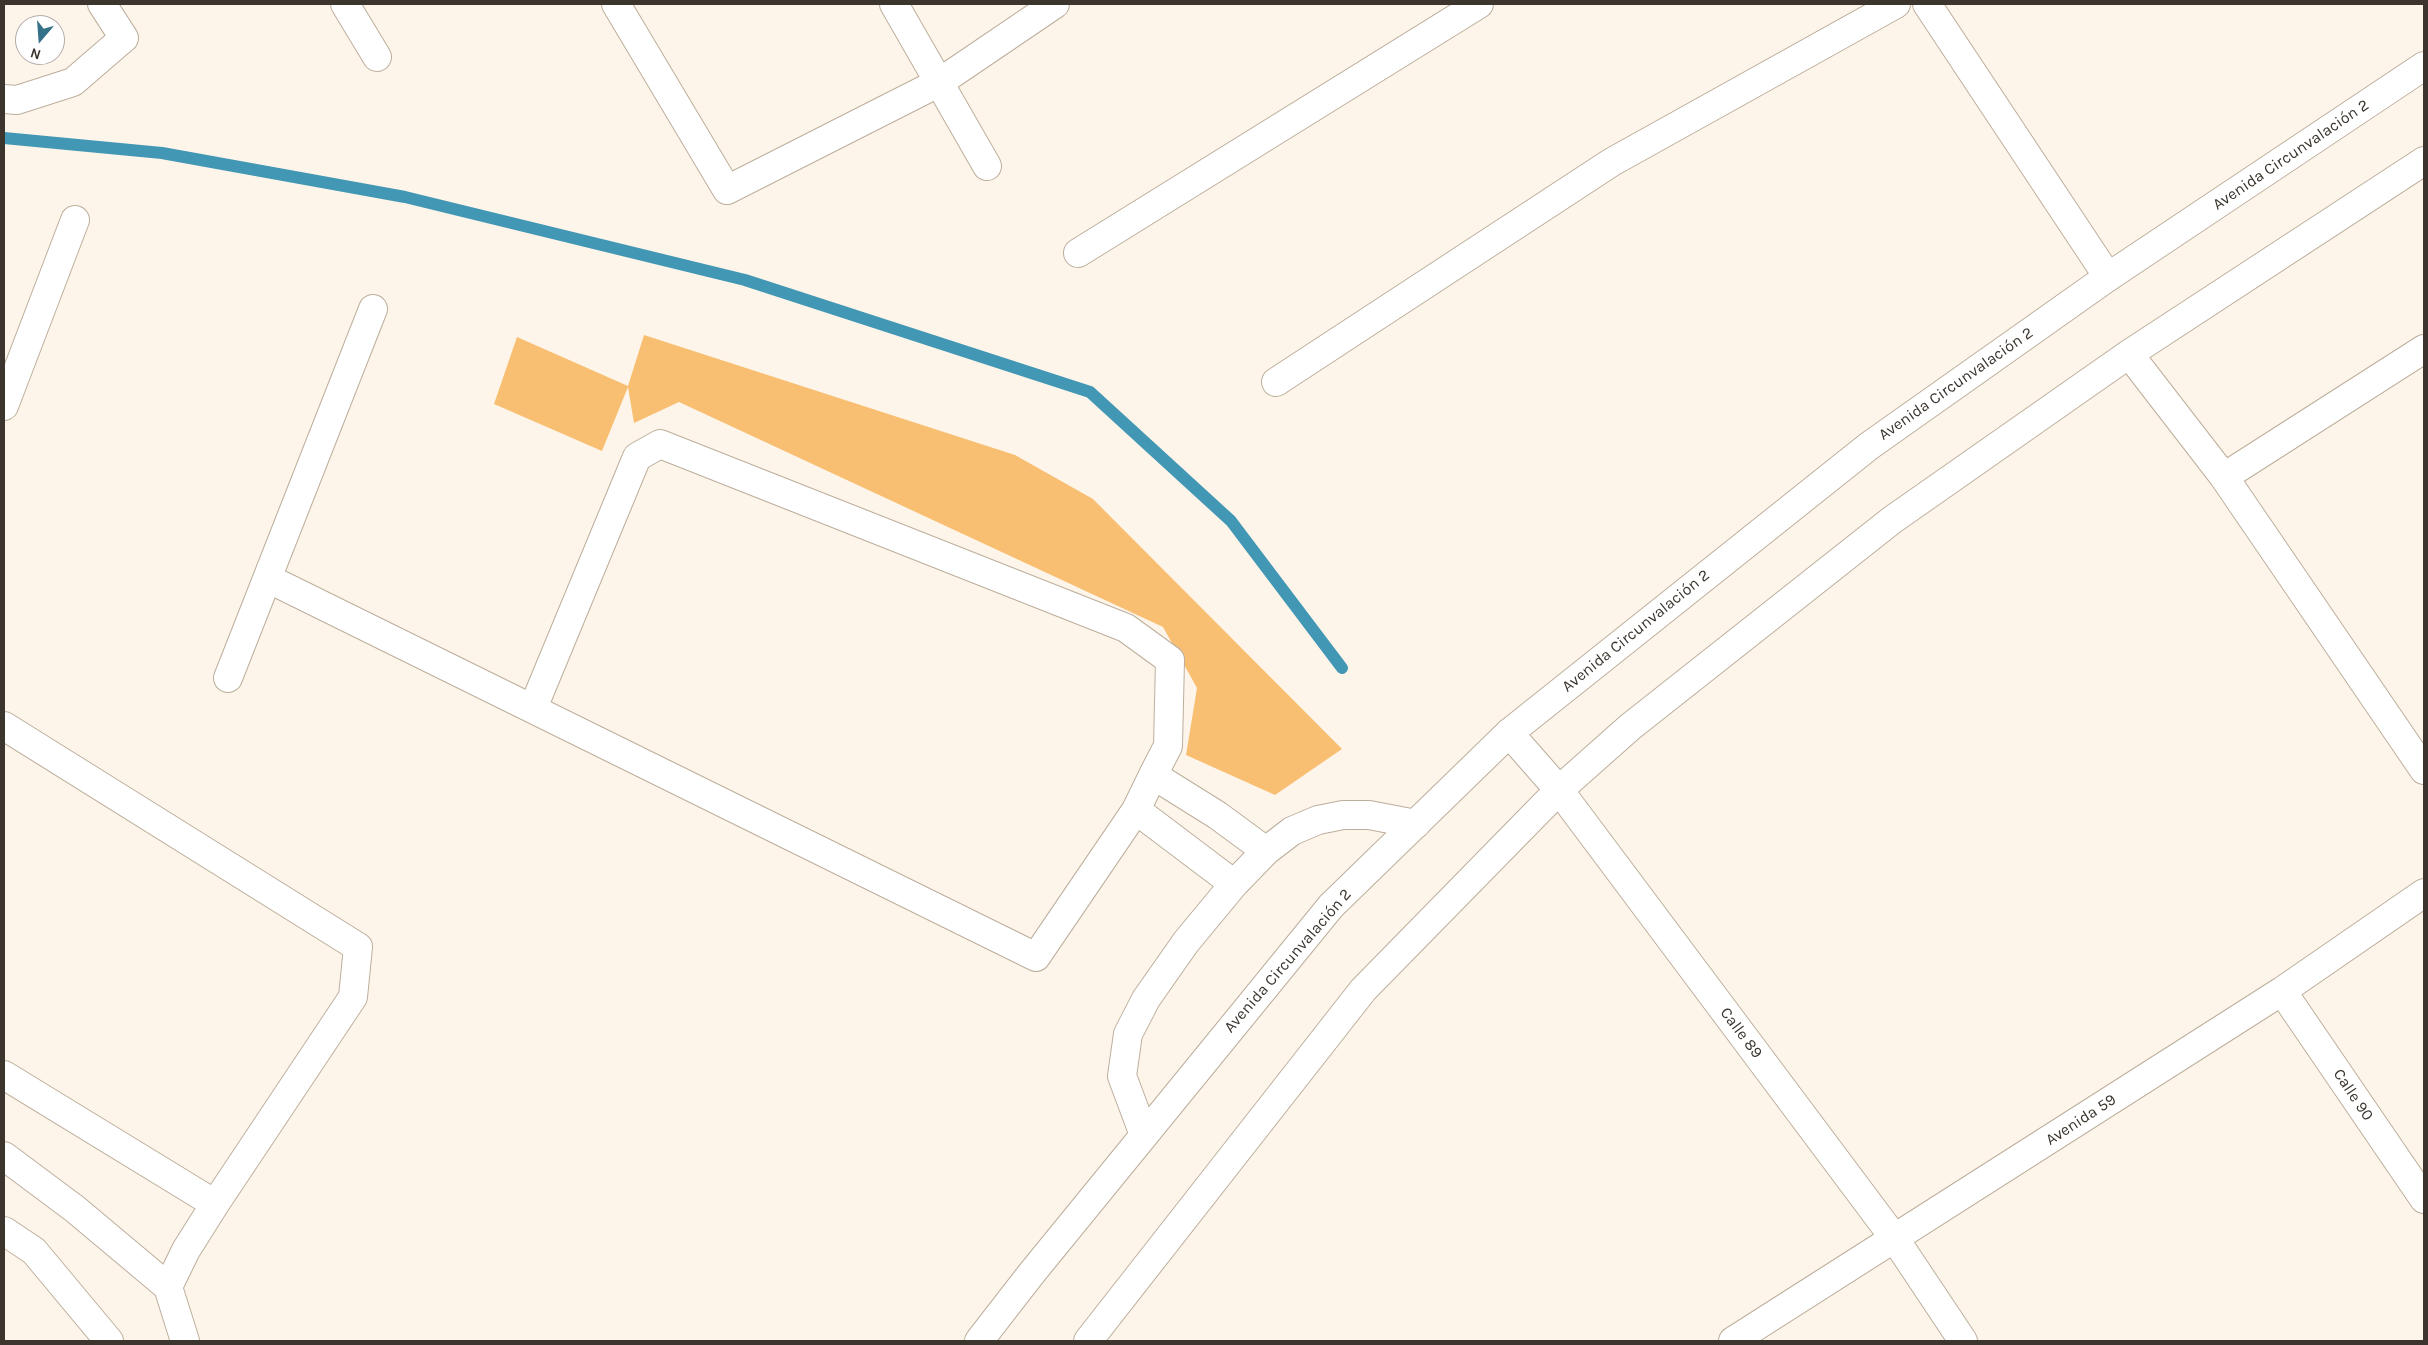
<!DOCTYPE html>
<meta charset="utf-8">
<style>
body{margin:0}
#map{position:relative;width:2428px;height:1345px;overflow:hidden;background:#fef5ea;font-family:Karla,sans-serif}
canvas{display:block}
.frame{position:absolute;inset:0;border:5px solid #3b352e;pointer-events:none}
.north{position:absolute;left:15px;top:15px;width:50px;height:50px;box-sizing:border-box;background:#fff;border:1px solid #b1aeab;border-radius:50%;rotate:198deg;font-size:14px;font-weight:700;line-height:20px;text-align:center;color:#3b352e}
.north::after{content:'';display:block;margin:auto;width:18px;height:22px;background:#357188;clip-path:polygon(50% 0,100% 100%,50% 72%,0 100%)}
</style>
<div id="map">
<canvas width="2428" height="1345"></canvas>
<div class="frame"></div>
<div class="north">N</div>
</div>
<script>
const ctx = document.querySelector('canvas').getContext('2d');
ctx.lineJoin = 'round';
function fill(path, color) { ctx.fillStyle = color; ctx.fill(path, 'evenodd'); }
const shape = rows => new Path2D(rows.map(r => 'M' + r).join(''));
function trace(path, color, width, dash) { ctx.strokeStyle = color; ctx.lineWidth = width; ctx.lineCap = dash ? 'butt' : 'round'; ctx.setLineDash(dash || []); ctx.stroke(path); }
function label(font, color, halo, rows, align = 'center') {
  ctx.font = font + ' Karla,sans-serif'; ctx.lineWidth = 5; ctx.setLineDash([]); ctx.textBaseline = 'middle'; ctx.strokeStyle = halo; ctx.fillStyle = color; for (const [text, x, y, turn = 0] of rows) {
    ctx.save(); ctx.translate(x, y); ctx.rotate((+turn || 0) * Math.PI / 180); ctx.textAlign = isNaN(turn) ? turn : align; if (halo) ctx.strokeText(text, 0, 0); ctx.fillText(text, 0, 0); ctx.restore();
  }
}
fill(shape([
 [644,335,1015,455,1093,499,1342,749,1275,795,1186,755,1197,688,1163,627,679,402,634,423,628,387,602,451,494,404,517,337,628,386]
]), '#f8bf72');
trace(shape([
 [4,138,162,153,405,197,745,280,1090,392,1231,521,1342,668]
]), '#4197b4', 12);
const minor = shape([
 [345,4,377,57],
 [616,4,727,190,940,82,1055,4],
 [894,4,987,166],
 [1927,4,2108,277],
 [4,99,17,100,73,82,124,38,102,4],
 [1078,253,1479,4],
 [2129,354,2224,477,2424,770],
 [1276,382,1612,162,1896,4],
 [4,406,75,220],
 [2224,477,2424,349],
 [269,579,1036,957,1136,810,1153,775],
 [228,678,373,309],
 [533,708,637,457,660,444,1126,628,1170,660,1168,746,1153,775,1217,815,1266,851],
 [4,726,358,947,353,997,215,1204,186,1250,168,1287],
 [1509,733,1559,790,1895,1239,1963,1341],
 [1136,810,1234,884],
 [2282,991,2424,1199],
 [4,1075,215,1204],
 [1144,1135,1122,1076,1128,1034,1146,999,1186,942,1234,884,1266,851,1292,831,1318,820,1343,815,1369,815,1416,824],
 [4,1156,75,1209,168,1287,185,1341],
 [4,1231,34,1251,109,1341],
 [1733,1341,2282,991,2424,893]
]);
const highway = shape([
 [979,1341,1031,1274,1331,906,1509,733,1869,446,2108,277,2424,66],
 [1088,1341,1363,990,1559,790,1630,727,1892,520,2129,354,2424,161]
]);
trace(minor, '#bcae9c', 30);
trace(highway, '#bcae9c', 30);
trace(minor, '#fff', 28);
trace(highway, '#fff', 28);
label('16px', '#3b352e', '#fff', [
 ["Avenida Circunvalación 2",2291,155,-34],
 ["Avenida Circunvalación 2",1956,384,-35],
 ["Avenida Circunvalación 2",1636,631,-39],
 ["Avenida Circunvalación 2",1288,961,-49],
 ["Calle 89",1741,1033,53],
 ["Calle 90",2353,1095,56],
 ["Avenida 59",2081,1120,-33]
]);
</script>
